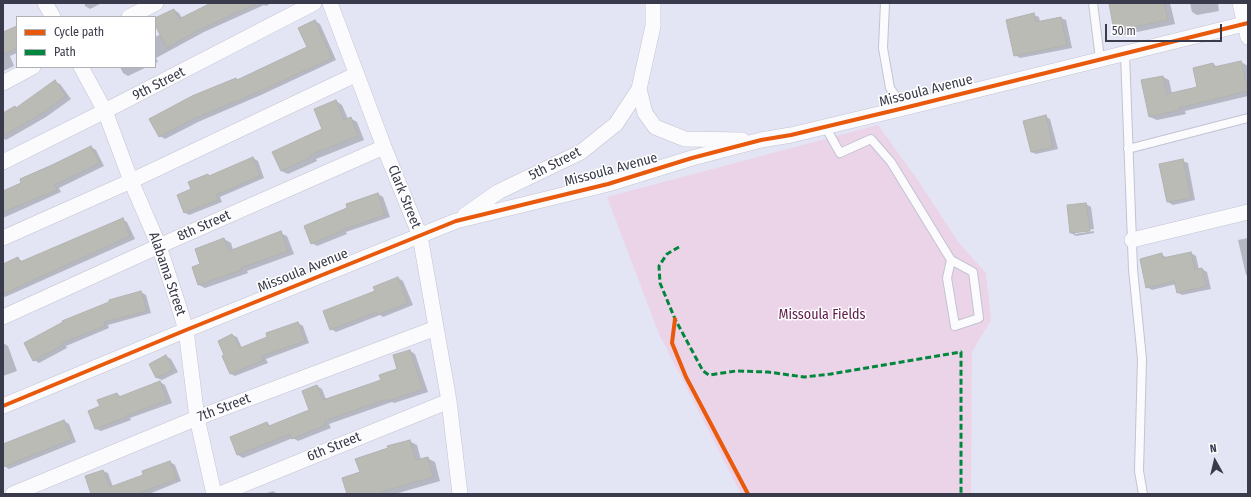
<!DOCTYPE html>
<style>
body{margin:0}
#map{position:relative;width:1251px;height:497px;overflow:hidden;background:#e3e5f4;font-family:"Fira Sans Condensed",sans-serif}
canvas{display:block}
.frame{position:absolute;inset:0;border:4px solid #393a4b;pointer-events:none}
.legend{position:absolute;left:16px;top:16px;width:140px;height:52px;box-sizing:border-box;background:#fff;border:1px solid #b0b0b7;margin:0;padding:5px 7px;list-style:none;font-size:12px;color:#393a4b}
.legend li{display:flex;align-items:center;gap:8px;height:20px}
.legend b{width:20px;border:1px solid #b0b0b7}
.north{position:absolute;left:1195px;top:441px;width:40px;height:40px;-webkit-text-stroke:3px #fff;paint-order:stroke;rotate:352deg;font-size:11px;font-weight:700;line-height:16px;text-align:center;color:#393a4b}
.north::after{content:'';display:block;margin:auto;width:14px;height:18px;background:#393a4b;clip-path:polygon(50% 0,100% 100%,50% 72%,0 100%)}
.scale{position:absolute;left:1105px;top:24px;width:117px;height:18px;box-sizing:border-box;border:2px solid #393a4b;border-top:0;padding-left:5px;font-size:12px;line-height:14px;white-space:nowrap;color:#393a4b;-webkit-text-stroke:3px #fff;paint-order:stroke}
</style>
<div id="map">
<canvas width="1251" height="497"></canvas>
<div class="frame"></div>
<ul class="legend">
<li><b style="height:5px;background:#e8590c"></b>Cycle path</li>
<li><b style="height:5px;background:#00873e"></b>Path</li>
</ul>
<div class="north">N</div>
<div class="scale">50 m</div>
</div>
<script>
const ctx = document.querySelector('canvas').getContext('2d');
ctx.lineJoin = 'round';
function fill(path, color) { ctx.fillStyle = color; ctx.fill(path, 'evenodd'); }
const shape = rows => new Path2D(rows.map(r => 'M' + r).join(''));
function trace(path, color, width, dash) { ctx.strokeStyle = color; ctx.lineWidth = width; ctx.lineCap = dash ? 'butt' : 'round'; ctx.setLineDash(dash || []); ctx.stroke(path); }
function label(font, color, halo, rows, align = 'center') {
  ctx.font = font + ' "Fira Sans Condensed",sans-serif'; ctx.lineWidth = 3; ctx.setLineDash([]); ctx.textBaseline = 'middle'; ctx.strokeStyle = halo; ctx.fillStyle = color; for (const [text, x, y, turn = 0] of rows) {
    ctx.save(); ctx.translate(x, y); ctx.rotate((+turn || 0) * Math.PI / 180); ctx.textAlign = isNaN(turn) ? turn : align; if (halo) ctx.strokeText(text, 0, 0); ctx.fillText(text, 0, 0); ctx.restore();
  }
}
fill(shape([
 [878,125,917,179,959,243,986,273,991,320,972,352,971,494,741,494,659,334,607,197]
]), '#ebd4e8');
fill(shape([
 [84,3,102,3,90,9,85,6],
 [212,3,272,3,266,6,264,5,204,32,156,58,158,62,155,63,155,37,161,34,155,23,155,20,174,10,179,13,182,18],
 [1120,3,1170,3,1175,24,1123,35,1115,30],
 [1190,3,1218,3,1219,11,1197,15,1192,12],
 [1034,15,1039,17,1040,22,1061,18,1066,20,1072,48,1020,58,1015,55],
 [315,21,320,24,336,60,261,95,198,122,165,139,160,136,236,79,238,80,308,47],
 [17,27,17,53,10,56,14,66,3,71,3,33],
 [1241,62,1248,66,1248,96,1185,111,1186,114,1157,120,1150,117,1163,77,1169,80,1172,94,1199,88,1213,64,1218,67],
 [120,67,147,67,128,76,123,73],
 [55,82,60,84,71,99,46,117,6,140,3,138,3,114,15,107,18,108],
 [336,101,342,105,348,119,350,118,357,122,364,140,316,159,317,161,288,174,281,171,323,129],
 [1045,116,1050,119,1058,149,1036,154,1031,152],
 [91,147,96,150,104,166,59,188,61,192,3,218,3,192],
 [253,158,258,161,264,178,220,197,222,202,189,215,184,212,192,190,210,177],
 [1183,161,1188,163,1195,200,1173,205,1168,202],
 [378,194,383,197,390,217,346,232,347,234,317,246,312,243,348,208],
 [1086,204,1091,207,1094,229,1075,232,1075,234,1094,231,1094,233,1076,236,1071,233],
 [122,219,127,222,135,239,5,297,3,296,3,272,18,258,23,262],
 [280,233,287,236,294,254,247,271,248,273,205,288,199,285,202,265,224,239,231,243,233,250],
 [1248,238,1248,276,1246,275,1238,240],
 [1191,253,1196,256,1199,270,1202,269,1207,272,1211,289,1182,295,1177,292,1176,284,1152,290,1147,287,1162,255,1166,257],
 [398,278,403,281,413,305,383,317,380,315,336,332,331,329,376,292,375,287],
 [141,292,146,295,151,313,108,325,109,328,66,346,67,348,39,363,34,360],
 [298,323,303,326,309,343,266,359,268,363,235,376,231,374,226,355,232,335,237,337,242,348],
 [3,343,8,346,17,371,3,376],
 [410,351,415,354,428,392,394,403,392,402,329,424,331,428,298,441,293,438,243,458,238,455,231,438,267,424,271,426,311,410,317,386,322,389,326,399,382,380,398,370],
 [166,356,171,359,178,372,162,380,157,378],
 [160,382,165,385,172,403,130,418,131,420,101,431,96,429,101,407,117,394,122,397],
 [64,421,69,424,76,442,9,469,4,466,3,445],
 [409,441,417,445,421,460,427,458,435,462,440,481,395,494,348,494,361,473],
 [170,462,175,465,181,481,149,494,89,494,92,493,103,471,108,473,113,487,145,475],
 [273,491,278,494,264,494]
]), '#0003');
const building = shape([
 [211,3,258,3,199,30,167,48,155,25,155,18,174,9,179,19,211,3],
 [1109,3,1164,3,1168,20,1114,31,1109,3],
 [1034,13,1036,22,1061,17,1067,45,1014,56,1006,20,1034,13],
 [315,20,332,58,256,93,193,119,159,137,149,119,192,96,236,78,237,80,307,47,298,28,315,20],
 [17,26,17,48,3,55,3,32,17,26],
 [1241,61,1248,91,1179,108,1180,110,1149,117,1141,80,1163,76,1167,94,1197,87,1193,68,1213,63,1214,67,1241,61],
 [55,80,66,96,41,114,3,136,3,113,15,106,16,108,55,80],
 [336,100,344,120,351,117,358,136,310,155,311,157,281,171,272,152,322,129,314,109,336,100],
 [1046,115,1053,147,1031,152,1023,121,1046,115],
 [91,146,100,163,55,185,57,190,3,212,3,191,21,183,20,179,52,165,91,146],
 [253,157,260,176,216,195,218,200,184,213,177,195,191,189,188,182,208,174,209,176,253,157],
 [1183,159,1191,198,1167,202,1159,164,1183,159],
 [378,193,385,215,342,230,342,231,311,244,304,226,347,208,346,204,378,193],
 [1086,203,1090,231,1070,233,1067,205,1086,203],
 [123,218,130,236,3,294,3,264,18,257,20,262,123,218],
 [281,231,288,251,241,268,242,270,198,285,192,267,200,264,195,249,224,238,229,251,281,231],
 [1191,252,1195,270,1202,268,1207,286,1177,293,1174,281,1146,288,1140,259,1162,253,1163,258,1191,252],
 [398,277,408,303,377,315,376,312,330,330,323,311,375,291,373,287,398,277],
 [141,291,147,311,104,322,105,326,61,343,63,345,33,361,24,343,63,322,62,321,109,302,109,300,141,291],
 [298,322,305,341,262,356,264,360,230,374,222,356,224,355,218,341,232,334,240,348,267,337,266,333,298,322],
 [410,350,423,389,388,401,387,399,324,421,326,425,292,439,290,434,237,455,230,437,267,422,269,426,309,410,302,391,317,385,323,400,381,380,379,375,397,369,393,355,410,350],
 [166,355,173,370,156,378,149,364,166,355],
 [160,381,167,400,126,416,126,417,95,429,88,411,100,406,97,400,117,393,119,397,160,381],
 [64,420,72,439,3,467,3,444,64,420],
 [410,440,416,460,428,457,433,477,381,492,382,494,347,494,342,478,360,472,355,459,388,448,387,446,410,440],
 [170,461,177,479,137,494,91,494,85,476,103,470,110,487,143,475,142,471,170,461]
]);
fill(building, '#bbbbb5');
trace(building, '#b2b2b0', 1);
const lane = shape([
 [885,3,883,48,890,88,904,108],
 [1093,3,1100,59],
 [1125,53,1133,269,1142,359,1139,471,1143,494],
 [825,126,840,153,871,139,891,162,951,260,947,278,955,326,979,318,973,272,951,260],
 [1128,149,1248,118]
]);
const street = shape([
 [45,3,53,17],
 [330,3,384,147,420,236,449,401,460,494],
 [1240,3,1248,37],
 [129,17,156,3],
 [81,67,105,111,131,181,159,246,178,304,186,330,197,418,214,494],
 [3,83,33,67],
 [639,89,645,113,655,127,685,139,742,140],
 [3,162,105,111,314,3],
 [465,215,498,192,581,152,616,124,639,89,653,26,653,3],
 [3,238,131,181,357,74],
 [1132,240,1248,212],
 [3,317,159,246,384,147],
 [3,406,186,330,456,221,608,184,692,158,761,140,791,135,904,108,1248,23],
 [13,494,197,418,436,328],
 [220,494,449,401]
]);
trace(lane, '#c2c3d2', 10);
trace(street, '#c2c3d2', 16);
trace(lane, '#fbfbfd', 8);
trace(street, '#fbfbfd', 15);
trace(shape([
 [679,247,667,254,659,266,660,283,675,319,703,371,709,375,736,371,768,372,804,377,831,374,961,352,961,494]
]), '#00873e', 3, [6, 3]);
trace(shape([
 [675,319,672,343,686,377,748,494],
 [3,406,186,330,456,221,608,184,692,158,761,140,791,135,904,108,1248,23]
]), '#e8590c', 4);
label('14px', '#393a4b', '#fff', [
 ["9th Street",159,84,-27],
 ["Missoula Avenue",926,91,-14],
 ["5th Street",555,164,-27],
 ["Missoula Avenue",611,170,-15],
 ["Clark Street",404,197,68],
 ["8th Street",204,226,-24],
 ["Missoula Avenue",303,271,-22],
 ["Alabama Street",167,274,71],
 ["7th Street",224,408,-21],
 ["6th Street",334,447,-22]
]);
label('14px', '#601a4a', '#fff', [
 ["Missoula Fields",822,315]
]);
</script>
